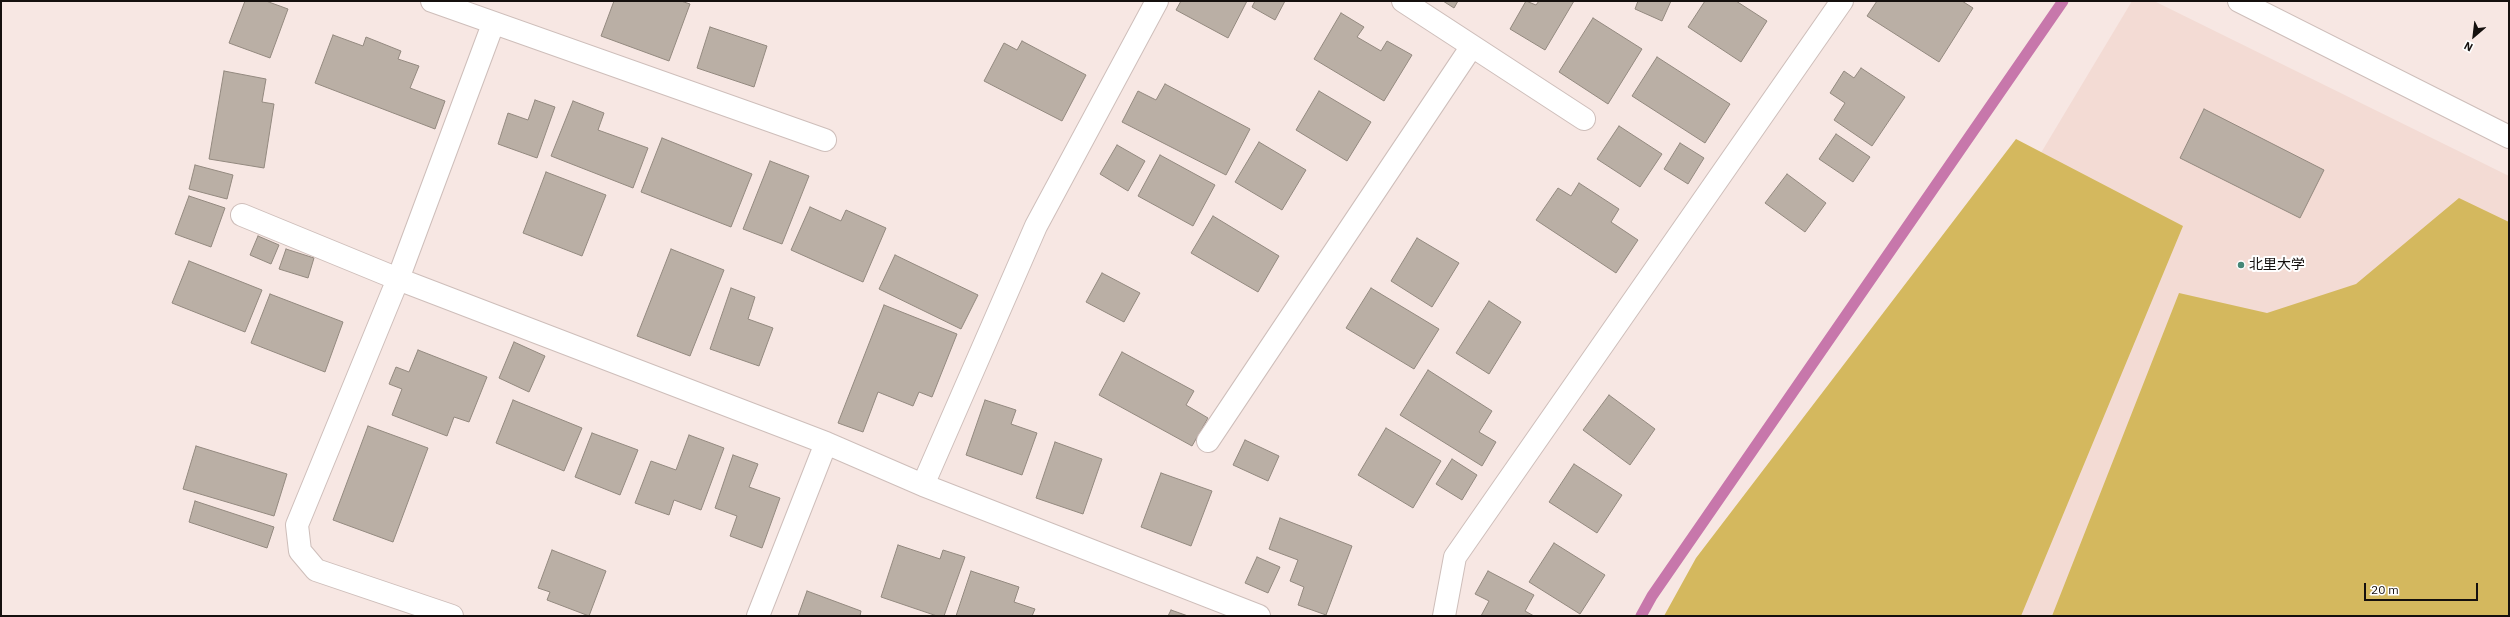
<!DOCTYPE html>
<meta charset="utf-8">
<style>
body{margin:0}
#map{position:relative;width:2510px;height:617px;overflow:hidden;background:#f7e7e3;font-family:"IBM Plex Sans",sans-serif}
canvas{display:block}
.frame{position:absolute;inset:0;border:2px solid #15100e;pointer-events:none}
.north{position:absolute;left:2454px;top:16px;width:40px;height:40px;-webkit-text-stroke:3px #fff;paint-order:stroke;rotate:208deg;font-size:11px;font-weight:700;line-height:16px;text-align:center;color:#15100e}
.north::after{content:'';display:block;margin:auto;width:14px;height:18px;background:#15100e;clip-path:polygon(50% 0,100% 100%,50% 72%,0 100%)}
.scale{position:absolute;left:2364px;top:583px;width:114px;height:18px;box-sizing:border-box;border:2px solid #15100e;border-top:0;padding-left:5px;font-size:12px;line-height:14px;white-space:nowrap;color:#15100e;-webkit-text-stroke:3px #fff;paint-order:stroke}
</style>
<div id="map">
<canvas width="2510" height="617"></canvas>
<div class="frame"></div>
<div class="north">N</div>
<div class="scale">20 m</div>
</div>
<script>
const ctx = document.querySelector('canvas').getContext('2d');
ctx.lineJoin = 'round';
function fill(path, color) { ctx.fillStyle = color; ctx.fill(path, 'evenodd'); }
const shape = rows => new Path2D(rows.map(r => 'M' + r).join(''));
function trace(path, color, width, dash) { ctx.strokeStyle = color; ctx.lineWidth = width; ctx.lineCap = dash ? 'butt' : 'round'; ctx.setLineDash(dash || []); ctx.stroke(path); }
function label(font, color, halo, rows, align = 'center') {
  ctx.font = font + ' "IBM Plex Sans","Noto Sans JP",sans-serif'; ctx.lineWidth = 4; ctx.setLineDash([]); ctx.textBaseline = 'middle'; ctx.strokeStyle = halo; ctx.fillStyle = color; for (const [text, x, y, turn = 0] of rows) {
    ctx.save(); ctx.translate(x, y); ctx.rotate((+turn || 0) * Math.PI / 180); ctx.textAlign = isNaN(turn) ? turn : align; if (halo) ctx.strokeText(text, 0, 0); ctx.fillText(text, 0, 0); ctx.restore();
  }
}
fill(shape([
 [2132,1,2154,1,2509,176,2509,616,1772,616,1921,353]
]), '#f3dbd4');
fill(shape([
 [2016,139,2183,226,2021,616,1664,616,1696,558],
 [2459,198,2509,222,2509,616,2052,616,2179,293,2267,313,2356,284]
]), '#d4b85e');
trace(shape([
 [1641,616,1652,596,2063,1]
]), '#c777ab', 11);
const building = shape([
 [245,1,266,1,288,9,270,58,229,43,245,1],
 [614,1,681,1,690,4,669,61,601,36,614,1],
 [1181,1,1247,1,1228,38,1176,10,1181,1],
 [1255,1,1285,1,1275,20,1252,7,1255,1],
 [1443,1,1458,1,1454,8,1443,1],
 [1526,1,1536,5,1539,1,1574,1,1545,50,1510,29,1526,1],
 [1638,1,1671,1,1662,21,1635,9,1638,1],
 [1705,1,1736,1,1767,21,1741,62,1688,27,1705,1],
 [1877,1,1962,1,1973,8,1939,62,1867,16,1877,1],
 [1341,13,1364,27,1357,37,1381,51,1387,41,1412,55,1384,101,1314,59,1341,13],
 [1593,18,1642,49,1608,104,1559,72,1593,18],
 [710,27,767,46,754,87,697,68,710,27],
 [333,35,363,46,366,37,401,51,398,59,419,66,410,88,445,101,435,129,315,83,333,35],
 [1022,41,1086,75,1062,121,984,81,1004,43,1017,50,1022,41],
 [1657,57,1730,104,1705,143,1632,96,1657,57],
 [1861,68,1905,97,1872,146,1834,120,1845,103,1830,93,1844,71,1854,78,1861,68],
 [224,71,266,79,262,102,274,104,264,168,209,159,224,71],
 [1165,84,1250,129,1226,175,1122,122,1138,91,1156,100,1165,84],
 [1319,91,1371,122,1347,161,1296,130,1319,91],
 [535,100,555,107,537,158,498,144,508,113,528,120,535,100],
 [573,101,604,113,598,130,648,148,633,188,551,156,573,101],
 [2204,109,2324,170,2300,218,2180,158,2204,109],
 [1619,126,1662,154,1640,187,1597,159,1619,126],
 [1836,134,1870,157,1853,182,1819,159,1836,134],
 [662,138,752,174,731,227,641,192,662,138],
 [1259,142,1306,170,1282,210,1235,182,1259,142],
 [1680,143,1704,158,1688,184,1664,169,1680,143],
 [1117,145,1145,161,1128,191,1100,174,1117,145],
 [1160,155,1215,185,1193,226,1138,196,1160,155],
 [770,161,809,176,782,244,743,229,770,161],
 [195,165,233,175,227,199,189,189,195,165],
 [546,172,606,195,582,256,523,233,546,172],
 [1787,174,1826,203,1805,232,1765,203,1787,174],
 [1579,183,1619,209,1611,222,1638,240,1616,273,1536,220,1558,188,1571,196,1579,183],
 [189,196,225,208,211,247,175,234,189,196],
 [810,207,841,221,846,210,886,228,863,282,791,250,810,207],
 [1213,216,1279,256,1258,292,1191,253,1213,216],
 [258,236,279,245,271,264,250,255,258,236],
 [1417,238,1459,263,1432,307,1391,281,1417,238],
 [286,249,314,258,308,278,279,269,286,249],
 [671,249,724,270,690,356,637,336,671,249],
 [895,255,978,295,961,329,879,289,895,255],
 [189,261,262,290,245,332,172,303,189,261],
 [1102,273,1140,293,1124,322,1086,302,1102,273],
 [731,288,755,297,748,319,773,328,759,366,710,349,731,288],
 [1371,288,1439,329,1414,369,1346,328,1371,288],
 [270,294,343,322,325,372,251,343,270,294],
 [1489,301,1521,322,1489,374,1456,353,1489,301],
 [884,305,957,334,932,397,919,392,913,406,878,392,863,432,838,423,884,305],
 [514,342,545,356,529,392,499,378,514,342],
 [418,350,487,377,469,422,454,417,447,436,392,415,402,389,389,384,396,367,409,372,418,350],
 [1122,352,1194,391,1186,405,1208,418,1192,446,1099,395,1122,352],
 [1428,370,1492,411,1479,432,1496,442,1482,466,1400,415,1428,370],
 [1609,395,1655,429,1630,465,1583,430,1609,395],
 [513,400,582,428,564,471,496,443,513,400],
 [985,400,1016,410,1011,424,1037,433,1022,475,966,455,985,400],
 [368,426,428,448,393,542,333,520,368,426],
 [1386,428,1441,461,1413,508,1358,475,1386,428],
 [592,433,638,450,620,495,575,477,592,433],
 [689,435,724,448,701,510,674,500,669,515,635,503,651,461,676,470,689,435],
 [1245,440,1279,456,1268,481,1233,465,1245,440],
 [1055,442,1102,459,1083,514,1036,498,1055,442],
 [196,446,287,474,274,516,183,489,196,446],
 [733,455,758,464,749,487,780,498,762,548,730,536,737,516,715,508,733,455],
 [1452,459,1477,475,1462,500,1436,484,1452,459],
 [1574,464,1622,495,1597,533,1549,502,1574,464],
 [1161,473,1212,491,1191,546,1141,527,1161,473],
 [195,501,274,527,267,548,189,522,195,501],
 [1280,518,1352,546,1326,615,1298,605,1304,587,1290,581,1298,560,1269,549,1280,518],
 [1554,543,1605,575,1580,614,1529,582,1554,543],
 [898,545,940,559,943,550,965,557,944,616,937,616,881,597,898,545],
 [552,550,606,571,589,616,547,600,550,592,538,588,552,550],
 [1257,557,1280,567,1268,593,1245,583,1257,557],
 [971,571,1019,587,1014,602,1035,609,1032,616,956,616,971,571],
 [1488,571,1534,595,1525,611,1534,616,1481,616,1489,601,1475,594,1488,571],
 [807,591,861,611,860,616,798,616,807,591],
 [1171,610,1188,616,1168,616,1171,610]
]);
fill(building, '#baafa5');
trace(building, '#93897f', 1);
const minor = shape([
 [432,1,825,140],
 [1403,1,1584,119],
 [242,215,398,279,826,443,923,485,1259,616],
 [1208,441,1472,46],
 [923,485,1036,226,1157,1],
 [452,616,316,570,300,551,297,525,398,279,493,24],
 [758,616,826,443],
 [1444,616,1455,557,1842,1]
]);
const tertiary = shape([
 [2239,1,2509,137]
]);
trace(minor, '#cebeba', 24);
trace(tertiary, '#cebeba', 24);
trace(minor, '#fff', 22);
trace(tertiary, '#fff', 22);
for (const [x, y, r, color] of [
 [2241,265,4,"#458676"]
]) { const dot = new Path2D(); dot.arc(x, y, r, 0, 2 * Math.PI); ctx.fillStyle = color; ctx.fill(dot); trace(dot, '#fff', 1.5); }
label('14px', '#15100e', '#fff', [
 ["北里大学",2249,265]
], 'left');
</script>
